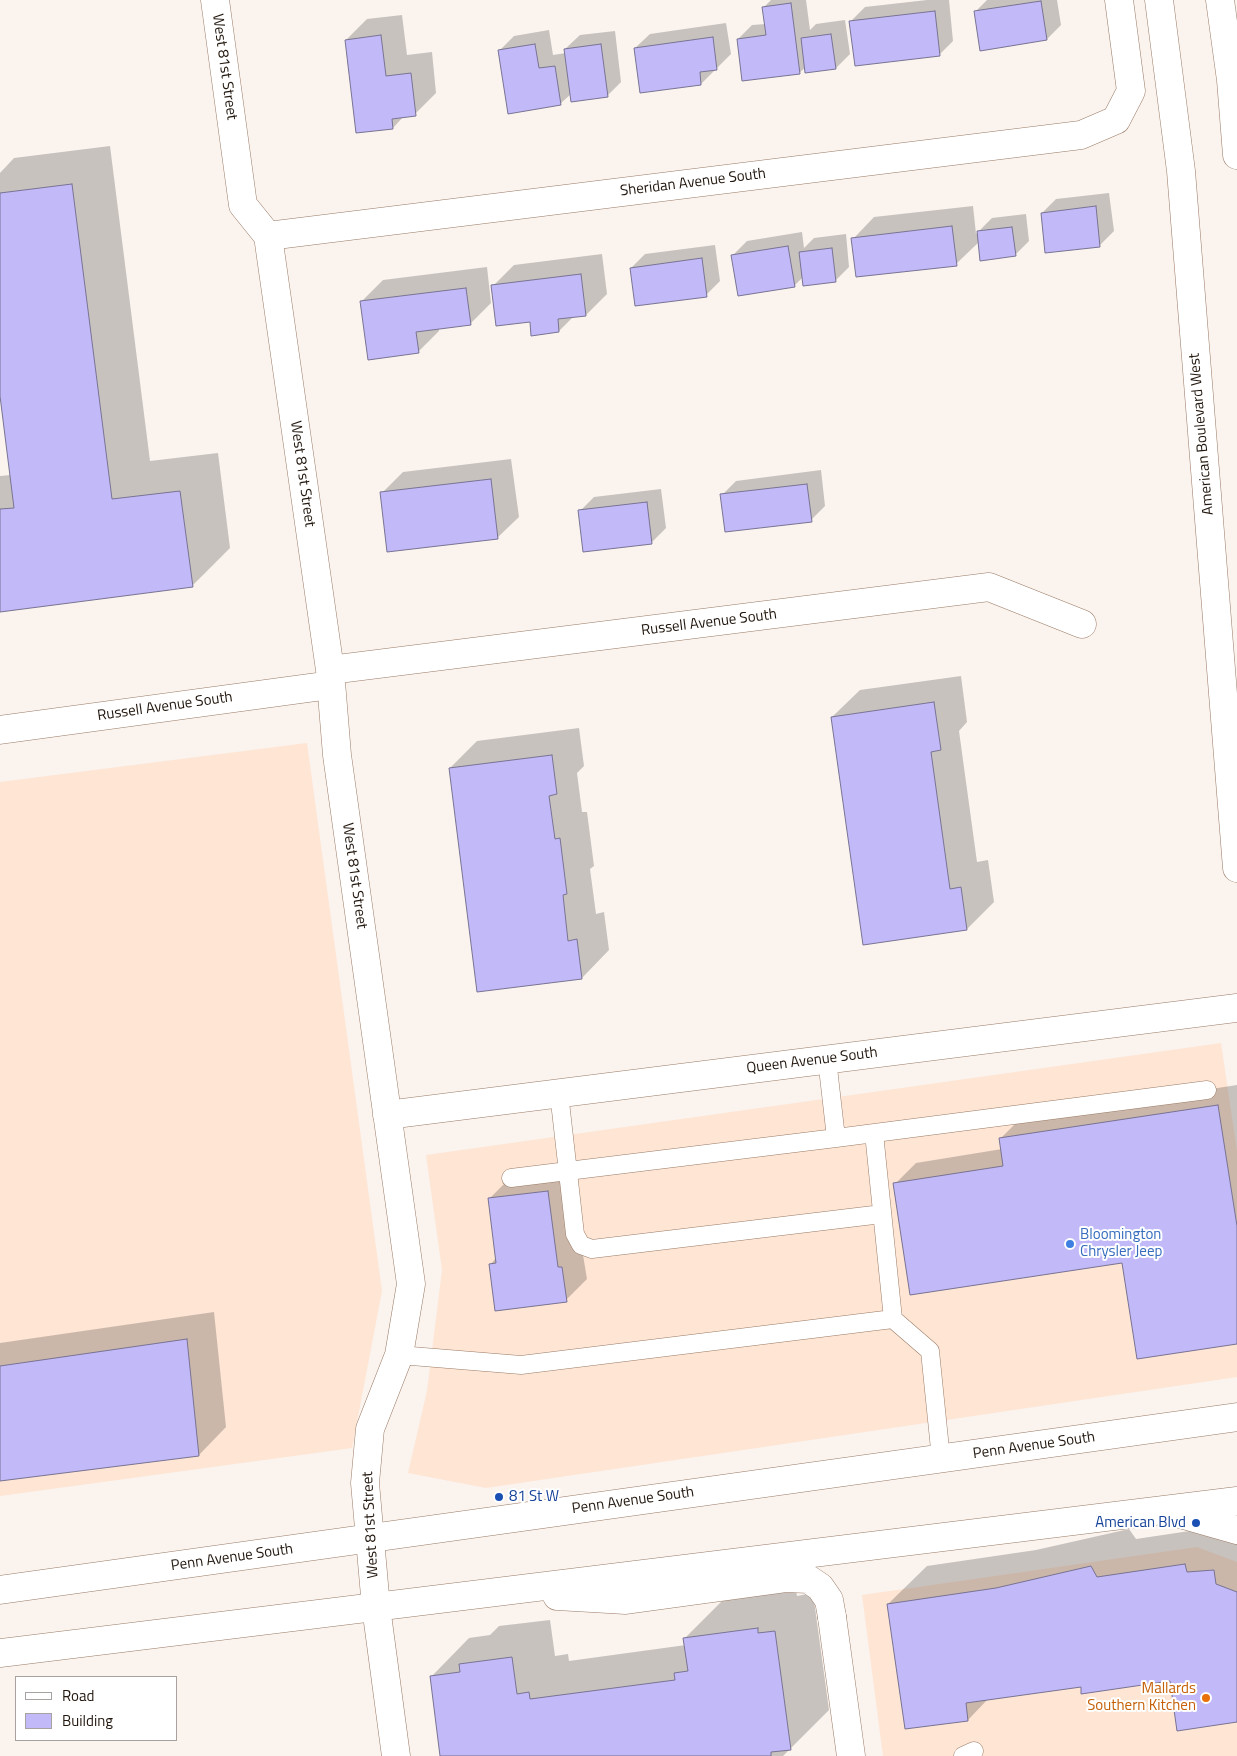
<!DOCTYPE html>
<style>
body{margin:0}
#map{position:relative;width:1237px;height:1756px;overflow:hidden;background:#faf3ee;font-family:"Titillium Web",sans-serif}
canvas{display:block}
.legend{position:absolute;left:15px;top:1676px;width:162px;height:65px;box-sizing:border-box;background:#fff;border:1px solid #a7a29f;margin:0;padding:6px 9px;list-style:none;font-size:15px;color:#22170e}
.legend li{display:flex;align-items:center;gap:10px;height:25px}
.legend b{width:25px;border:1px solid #a7a29f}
</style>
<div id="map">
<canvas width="1237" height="1756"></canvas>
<ul class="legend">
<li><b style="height:6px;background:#fff"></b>Road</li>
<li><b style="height:14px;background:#c2b9f8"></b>Building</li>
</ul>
</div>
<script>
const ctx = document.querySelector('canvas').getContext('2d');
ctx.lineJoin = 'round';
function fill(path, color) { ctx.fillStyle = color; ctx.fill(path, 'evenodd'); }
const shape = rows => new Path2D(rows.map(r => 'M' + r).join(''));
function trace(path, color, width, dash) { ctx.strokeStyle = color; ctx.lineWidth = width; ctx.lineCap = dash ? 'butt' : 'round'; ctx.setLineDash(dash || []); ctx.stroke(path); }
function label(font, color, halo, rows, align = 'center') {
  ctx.font = font + ' "Titillium Web",sans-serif'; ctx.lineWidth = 4; ctx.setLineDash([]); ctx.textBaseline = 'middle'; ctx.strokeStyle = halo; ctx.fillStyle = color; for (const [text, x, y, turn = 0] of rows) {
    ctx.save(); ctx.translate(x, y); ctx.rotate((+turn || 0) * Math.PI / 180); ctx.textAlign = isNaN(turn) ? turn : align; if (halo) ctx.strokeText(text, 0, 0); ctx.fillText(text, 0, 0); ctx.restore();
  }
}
fill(shape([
 [307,743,382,1291,352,1448,0,1496,0,782],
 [1221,1043,1237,1151,1237,1377,486,1488,408,1473,427,1391,442,1270,426,1155],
 [1197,1547,1237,1562,1237,1756,883,1756,862,1595]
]), '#fee5d4');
fill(shape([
 [771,0,806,0,810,30,816,24,845,20,850,54,836,68,806,67,799,73,738,39,752,25,766,24,764,7],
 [927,0,949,0,953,41,939,55,851,21,865,7],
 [987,0,1057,0,1061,25,1047,39,975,12],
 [402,15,407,55,432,52,436,93,415,114,404,116,393,128,346,40,367,19],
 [726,23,731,54,701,84,635,48,650,34],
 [549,30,553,55,566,53,565,49,580,35,615,31,621,82,607,96,571,94,560,104,500,50,514,36],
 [110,146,150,461,218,453,230,548,192,586,0,610,0,476,11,475,0,386,0,173,14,158],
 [1109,193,1114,231,1100,245,1042,213,1056,199],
 [973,206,976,234,992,218,1026,214,1029,241,1015,255,979,242,956,264,853,239,874,217],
 [802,232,804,248,814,238,846,234,849,267,835,281,803,277,794,286,733,255,747,241],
 [715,245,720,281,706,295,631,268,645,254],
 [602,254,607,294,586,315,574,316,559,331,531,320,493,286,514,265],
 [487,267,491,303,470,324,439,328,439,331,418,352,362,301,383,280],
 [511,459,519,517,497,538,382,493,403,472],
 [821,470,825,506,811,520,722,495,736,481],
 [661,489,666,528,652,542,580,511,594,497],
 [961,676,967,722,959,731,977,862,988,860,994,902,967,929,832,717,860,690],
 [579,728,584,766,577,773,582,812,587,812,594,866,590,869,596,914,604,912,609,950,582,978,450,768,477,741],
 [1237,1085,1237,1342,1123,1261,895,1184,916,1163,1002,1149,1000,1139,1021,1118],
 [569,1170,587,1279,566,1300,491,1264,496,1258,489,1199,510,1178],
 [214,1312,226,1427,199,1455,0,1480,0,1343],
 [1223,1526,1237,1534,1237,1721,1171,1680,1082,1685,988,1699,968,1720,888,1604,927,1566,1036,1550,1129,1529,1136,1539],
 [796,1590,797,1596,813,1593,829,1710,783,1756,442,1756,431,1677,469,1638,490,1635,499,1626,550,1620,555,1656,568,1654,569,1661,686,1645,685,1638,723,1600]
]), '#0003');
const building = shape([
 [1041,1,1047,40,980,51,974,11,1041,1],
 [791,3,800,74,742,81,737,39,766,35,762,7,791,3],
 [935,11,940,56,855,66,849,21,935,11],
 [831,34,836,69,805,73,801,38,831,34],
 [381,35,386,76,411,73,416,116,392,119,393,129,356,133,345,40,381,35],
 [713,37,717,70,700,72,701,85,640,93,634,48,713,37],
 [535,44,539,68,555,66,561,105,508,114,498,50,535,44],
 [601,44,608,97,571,102,564,49,601,44],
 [72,184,112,499,180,491,193,587,0,612,0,509,14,508,0,396,0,193,72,184],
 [1096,206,1100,247,1045,253,1041,213,1096,206],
 [952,226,957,266,856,277,851,238,952,226],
 [1012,227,1016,256,980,261,977,231,1012,227],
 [788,246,795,287,738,296,731,255,788,246],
 [832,248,836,282,803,286,799,252,832,248],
 [702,258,707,297,635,306,630,268,702,258],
 [581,274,586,316,558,319,559,332,531,336,530,322,496,326,491,285,581,274],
 [466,288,471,325,416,332,419,353,368,360,360,301,466,288],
 [491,479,498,539,387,552,380,492,491,479],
 [807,484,812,522,725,532,720,494,807,484],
 [647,502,652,544,583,552,578,510,647,502],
 [934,702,941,750,931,752,950,889,961,887,967,930,863,945,831,717,934,702],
 [552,755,557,794,549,796,555,839,560,838,567,894,563,895,568,941,577,939,582,979,477,992,449,768,552,755],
 [1218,1105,1237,1226,1237,1344,1137,1359,1122,1263,910,1295,893,1183,1003,1166,999,1138,1218,1105],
 [548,1191,558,1267,562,1267,567,1302,495,1311,489,1264,496,1263,488,1198,548,1191],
 [187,1339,199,1456,0,1481,0,1366,187,1339],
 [1185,1564,1187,1572,1214,1570,1216,1584,1237,1592,1237,1722,1177,1731,1170,1681,1081,1694,1081,1687,966,1703,968,1721,905,1729,887,1604,996,1588,1091,1566,1097,1577,1185,1564],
 [758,1628,758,1633,775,1631,791,1750,771,1752,771,1756,440,1756,430,1676,460,1672,459,1664,512,1657,517,1694,529,1692,530,1699,675,1680,674,1673,688,1671,683,1638,758,1628]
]);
fill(building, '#c2b9f8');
trace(building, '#787393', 1);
const lane = shape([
 [559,1093,575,1234,581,1245,592,1249,882,1214],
 [836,1138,1207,1090],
 [511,1178,836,1138,827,1059],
 [893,1319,930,1351,941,1459],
 [399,1355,521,1365,893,1319,874,1133],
 [963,1756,974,1751]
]);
const street = shape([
 [215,0,243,205,268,236,330,670,337,755,411,1284,399,1355,370,1429,365,1483,376,1607,396,1756],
 [268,236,1081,135,1116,120,1131,91,1119,0],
 [330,670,989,587,1082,624],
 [0,730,331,685],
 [387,1115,1237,1008],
 [832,1617,851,1756]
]);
const secondary = shape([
 [1159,0,1181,171,1237,868],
 [1220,0,1231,80,1237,155],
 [1177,1513,1237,1530],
 [0,1590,1237,1417],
 [557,1596,626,1600,787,1578,808,1579,820,1587,829,1600,832,1617],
 [0,1653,1237,1501]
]);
trace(lane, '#9a7b66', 19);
trace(street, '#9a7b66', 29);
trace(secondary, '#9a7b66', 29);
trace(lane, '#fff', 18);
trace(street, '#fff', 28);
trace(secondary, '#fff', 28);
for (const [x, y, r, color] of [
 [1070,1244,5,"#3f7fe0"],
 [499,1497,5,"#1a4fb4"],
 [1196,1523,5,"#1a4fb4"],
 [1206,1698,5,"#e8710a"]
]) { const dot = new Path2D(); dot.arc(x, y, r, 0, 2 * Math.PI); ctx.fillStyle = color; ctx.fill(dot); trace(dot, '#fff', 2); }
label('15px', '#22170e', '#fff', [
 ["West 81st Street",224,67,82],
 ["Sheridan Avenue South",693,183,-7],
 ["American Boulevard West",1202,434,-95],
 ["West 81st Street",302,474,82],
 ["Russell Avenue South",709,623,-7],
 ["Russell Avenue South",165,707,-8],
 ["West 81st Street",354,876,82],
 ["Queen Avenue South",812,1061,-7],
 ["Penn Avenue South",1034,1446,-8],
 ["Penn Avenue South",633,1501,-8],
 ["West 81st Street",371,1525,-93],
 ["Penn Avenue South",232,1558,-8]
]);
label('15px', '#366cbe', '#fff', [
 ["Bloomington",1080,1235],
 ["Chrysler Jeep",1080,1252]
], 'left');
label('15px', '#164399', '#fff', [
 ["81 St W",509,1497],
 ["American Blvd",1186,1523,"right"]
], 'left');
label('15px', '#c56008', '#fff', [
 ["Mallards",1196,1689],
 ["Southern Kitchen",1196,1706]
], 'right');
</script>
